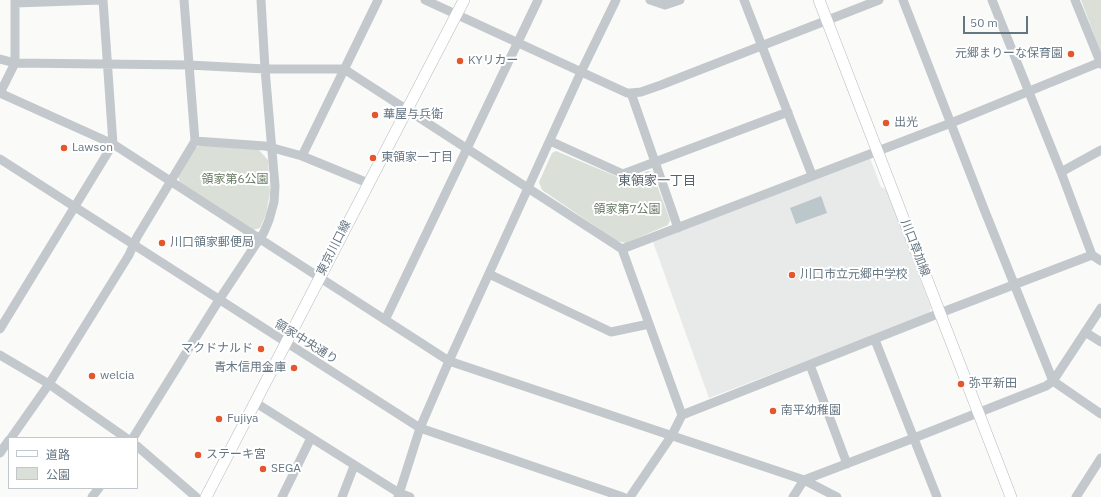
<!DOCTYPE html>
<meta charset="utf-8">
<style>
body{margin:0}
#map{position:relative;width:1101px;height:497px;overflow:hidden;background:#fafaf8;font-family:"IBM Plex Sans","Noto Sans JP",sans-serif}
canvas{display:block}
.legend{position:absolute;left:8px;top:437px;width:130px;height:52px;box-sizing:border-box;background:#fff;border:1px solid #c1c8cd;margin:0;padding:5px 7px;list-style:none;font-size:12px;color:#657683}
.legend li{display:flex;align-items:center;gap:8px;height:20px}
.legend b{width:20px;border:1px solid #c1c8cd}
.scale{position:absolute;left:963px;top:16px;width:65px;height:18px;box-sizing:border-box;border:2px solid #657683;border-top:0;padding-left:5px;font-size:12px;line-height:14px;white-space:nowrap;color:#657683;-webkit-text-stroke:3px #fff;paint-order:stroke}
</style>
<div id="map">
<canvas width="1101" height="497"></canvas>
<ul class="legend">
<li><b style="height:5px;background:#fff"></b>道路</li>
<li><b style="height:11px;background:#dadfd7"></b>公園</li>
</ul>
<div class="scale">50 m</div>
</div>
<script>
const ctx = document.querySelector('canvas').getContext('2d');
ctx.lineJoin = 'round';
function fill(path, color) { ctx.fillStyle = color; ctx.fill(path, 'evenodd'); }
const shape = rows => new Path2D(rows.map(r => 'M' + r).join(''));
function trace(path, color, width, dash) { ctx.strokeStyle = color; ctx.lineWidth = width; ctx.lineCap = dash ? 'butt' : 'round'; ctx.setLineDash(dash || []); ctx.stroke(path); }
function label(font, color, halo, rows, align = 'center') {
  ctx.font = font + ' "IBM Plex Sans","Noto Sans JP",sans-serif'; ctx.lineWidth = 4; ctx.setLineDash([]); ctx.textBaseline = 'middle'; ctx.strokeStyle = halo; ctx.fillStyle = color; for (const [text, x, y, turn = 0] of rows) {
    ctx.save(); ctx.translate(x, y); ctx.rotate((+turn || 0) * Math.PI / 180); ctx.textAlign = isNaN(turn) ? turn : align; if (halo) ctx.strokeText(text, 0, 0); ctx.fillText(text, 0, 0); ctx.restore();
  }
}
fill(shape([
 [870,158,881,187,886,189,931,308,929,314,709,398,653,242]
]), '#e8e9e9');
fill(shape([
 [1081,0,1101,0,1101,53],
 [201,145,258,149,268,160,270,192,266,214,260,228,253,230,180,183,178,176,195,148],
 [556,151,625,180,648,171,652,172,670,220,668,225,626,243,617,241,542,190,539,182,552,153]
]), '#dadfd7');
fill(shape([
 [821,196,827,213,796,224,790,208]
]), '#bbc7cb');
const major = shape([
 [819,0,1011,497],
 [206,497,464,0]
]);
trace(major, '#b5babe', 12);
trace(shape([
 [425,0,627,93,631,93,641,92,661,85,879,0],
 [650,0,665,5,680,0],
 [744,0,812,175],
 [903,0,984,209,1053,381,1101,414],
 [992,0,1061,172,1092,255,1101,261],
 [1075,0,1101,64],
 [15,3,101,0],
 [0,59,15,63,189,65,265,69,344,69,622,249,682,415],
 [0,93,113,144,449,361,804,480,837,497],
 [0,93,15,63,15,0],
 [631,93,678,228],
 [195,141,265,146,273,148,302,156,368,183],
 [550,141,623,174,788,112],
 [302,156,378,0],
 [0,159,420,428,623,497],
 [1061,172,1101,150],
 [622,249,951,123,1101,62],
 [489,274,611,332,649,324],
 [385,320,538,0],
 [0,329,113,144,103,0],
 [1085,332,1101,342],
 [875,340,937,497],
 [0,355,49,384,126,438],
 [810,365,847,464],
 [256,403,399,493,410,497],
 [11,438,49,384,129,255,137,237,195,141,184,0],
 [133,438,219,300,264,232,269,220,274,202,275,186,265,69,261,0],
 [137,446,196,497],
 [0,453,9,440],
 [92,497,99,488],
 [282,497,311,438],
 [342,497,354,466],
 [398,497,420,428,449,361,581,72,616,0],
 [630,497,672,435,682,415,940,313,1092,255],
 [793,497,804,480,914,438,1046,386,1053,381,1101,308],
 [1076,497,1101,458]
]), '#c3c8cc', 9);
trace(major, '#fff', 11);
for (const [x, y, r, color] of [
 [1071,54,4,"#e4572e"],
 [460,61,4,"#e4572e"],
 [375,115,4,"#e4572e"],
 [886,123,4,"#e4572e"],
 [64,148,4,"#e4572e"],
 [373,158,4,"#e4572e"],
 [162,243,4,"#e4572e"],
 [792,275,4,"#e4572e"],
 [261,349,4,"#e4572e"],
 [294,368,4,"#e4572e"],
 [92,376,4,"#e4572e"],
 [961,384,4,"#e4572e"],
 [773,411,4,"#e4572e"],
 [219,419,4,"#e4572e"],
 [198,455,4,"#e4572e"],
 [263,469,4,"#e4572e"]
]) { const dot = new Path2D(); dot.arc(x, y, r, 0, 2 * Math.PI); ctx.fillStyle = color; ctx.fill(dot); trace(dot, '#fff', 1.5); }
label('12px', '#657683', '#fff', [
 ["元郷まりーな保育園",1063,54,"right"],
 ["KYリカー",468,61],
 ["華屋与兵衛",383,115],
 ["出光",894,123],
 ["Lawson",72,148],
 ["東領家一丁目",381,158],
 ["川口領家郵便局",170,243],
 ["川口市立元郷中学校",800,275],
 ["マクドナルド",253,349,"right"],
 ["青木信用金庫",286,368,"right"],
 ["welcia",100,376],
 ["弥平新田",969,384],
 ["南平幼稚園",781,411],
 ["Fujiya",227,419],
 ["ステーキ宮",206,455],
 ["SEGA",271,469]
], 'left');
label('12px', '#687a64', '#fff', [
 ["領家第6公園",235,180],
 ["領家第7公園",627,210]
]);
label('12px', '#657683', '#fff', [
 ["東京川口線",334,248,-63],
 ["川口草加線",915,248,69],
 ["領家中央通り",306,342,32]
]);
label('13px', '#57646e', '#fff', [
 ["東領家一丁目",657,181]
]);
</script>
